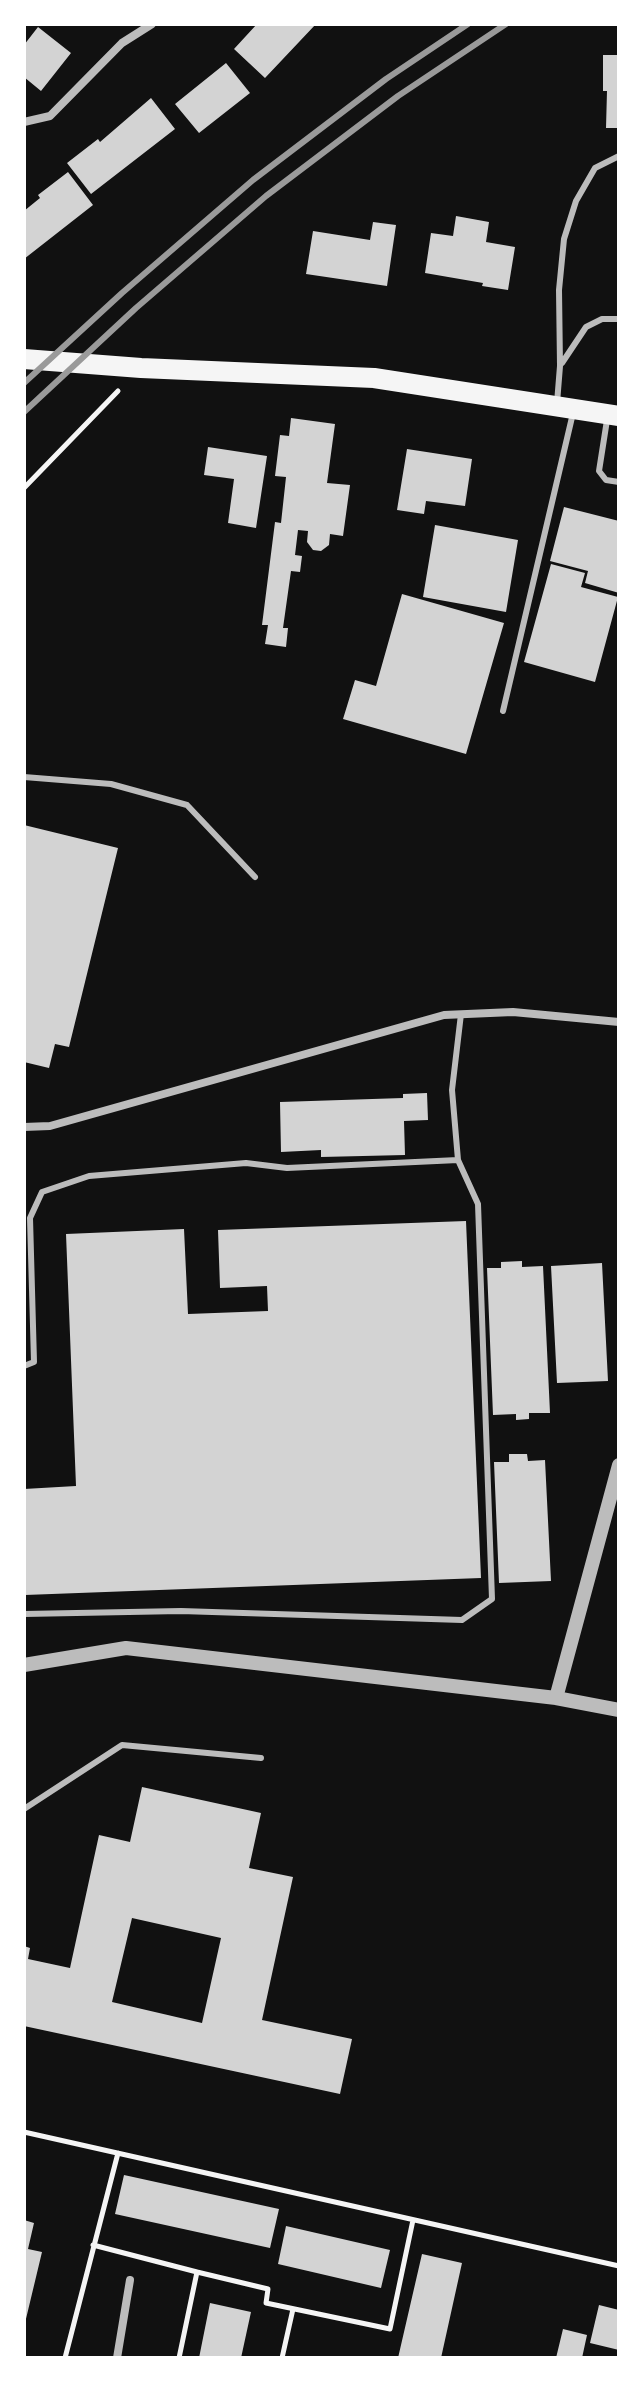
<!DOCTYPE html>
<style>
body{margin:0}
#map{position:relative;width:643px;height:2382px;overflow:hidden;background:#111;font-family:Commissioner,sans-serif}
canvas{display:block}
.frame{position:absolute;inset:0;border:26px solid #fff;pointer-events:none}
</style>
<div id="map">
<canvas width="643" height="2382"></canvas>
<div class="frame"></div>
</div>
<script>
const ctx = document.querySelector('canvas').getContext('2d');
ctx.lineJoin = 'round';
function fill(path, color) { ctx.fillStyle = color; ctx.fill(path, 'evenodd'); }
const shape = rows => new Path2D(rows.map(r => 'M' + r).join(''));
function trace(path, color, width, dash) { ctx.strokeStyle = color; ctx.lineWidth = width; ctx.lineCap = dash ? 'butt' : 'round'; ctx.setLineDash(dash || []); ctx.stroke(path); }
fill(shape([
 [257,24,316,24,265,78,234,49],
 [38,27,71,53,41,91,24,77,24,45],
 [603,55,619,55,619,128,606,128,607,91,603,91],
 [226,63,250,93,199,133,175,104],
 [151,98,175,129,91,194,67,163,98,139,100,142],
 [68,172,93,205,24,259,24,211,40,198,38,195],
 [456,216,489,222,486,242,515,247,508,290,482,286,483,283,425,273,431,233,453,236],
 [373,222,396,225,387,286,306,274,313,231,370,240],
 [291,418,335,424,327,483,350,485,343,536,330,534,329,545,321,551,313,550,307,542,308,531,298,530,295,555,302,556,300,572,291,571,283,628,288,628,286,647,265,644,268,625,262,625,275,522,281,523,286,477,275,476,280,435,289,436],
 [208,447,267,456,256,528,228,523,234,479,204,475],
 [407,449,472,459,465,506,426,501,424,514,397,510],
 [564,507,619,521,619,593,585,583,588,571,550,561],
 [435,525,518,540,506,612,423,597],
 [551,564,585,573,581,587,618,597,595,682,524,662],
 [402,594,504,623,466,754,343,719,355,680,376,686],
 [24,825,118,848,69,1047,55,1044,49,1068,24,1062],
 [427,1093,428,1120,404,1121,405,1155,321,1157,321,1150,281,1152,280,1102,403,1098,403,1094],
 [466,1221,481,1578,25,1595,24,1489,76,1486,66,1234,184,1229,188,1314,268,1311,267,1286,220,1288,218,1230],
 [522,1261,522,1267,543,1266,550,1413,529,1413,529,1419,516,1420,516,1414,493,1415,487,1268,501,1268,501,1262],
 [602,1263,608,1381,557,1383,551,1266],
 [509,1454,527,1454,528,1461,545,1460,551,1581,499,1583,494,1462,509,1462],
 [142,1787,261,1813,249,1868,293,1877,262,2020,352,2039,340,2094,24,2026,24,1946,30,1948,28,1959,70,1968,99,1835,130,1842],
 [132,1918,221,1938,202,2023,112,2002],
 [124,2175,279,2209,270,2248,115,2214],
 [24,2220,34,2223,28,2249,42,2252,25,2323],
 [286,2226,390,2250,381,2288,278,2264],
 [422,2254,462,2263,441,2358,398,2358],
 [210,2303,251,2312,241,2358,199,2358],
 [599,2305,619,2310,619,2350,590,2343],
 [563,2329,587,2335,582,2358,556,2358]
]), '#d3d3d3');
trace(shape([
 [24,488,118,391],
 [24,2132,619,2266],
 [93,2245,197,2272,179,2358],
 [197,2272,268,2289,266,2303,390,2329,413,2220],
 [65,2358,118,2153],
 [282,2358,293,2309]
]), '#f5f5f5', 5);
trace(shape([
 [562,363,586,327,602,319,619,319],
 [557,403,560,366,559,290,564,239,576,201,595,168,619,156],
 [607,420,599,471,606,480,619,482],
 [503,711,573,413],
 [24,777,111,784,187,805,255,877],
 [24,1366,34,1362,30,1218,42,1192,89,1176,246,1163,287,1168,458,1160],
 [24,1614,181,1611,462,1620,492,1599,478,1204,458,1160,452,1090,461,1014],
 [24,1809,122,1745,261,1758]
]), '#bcbcbc', 6);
trace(shape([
 [24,122,50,116,122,43,152,24],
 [24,1127,50,1126,444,1015,513,1012,619,1022],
 [117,2358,130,2280]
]), '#bcbcbc', 8);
trace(shape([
 [24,1665,126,1648,556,1698,619,1710],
 [556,1698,619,1465]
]), '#bcbcbc', 14);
trace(shape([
 [24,359,141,368,374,378,619,416]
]), '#f5f5f5', 20);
trace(shape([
 [24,383,122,293,253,180,386,79,468,24],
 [24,412,136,308,266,196,398,96,506,24]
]), '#9a9a9a', 6);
</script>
